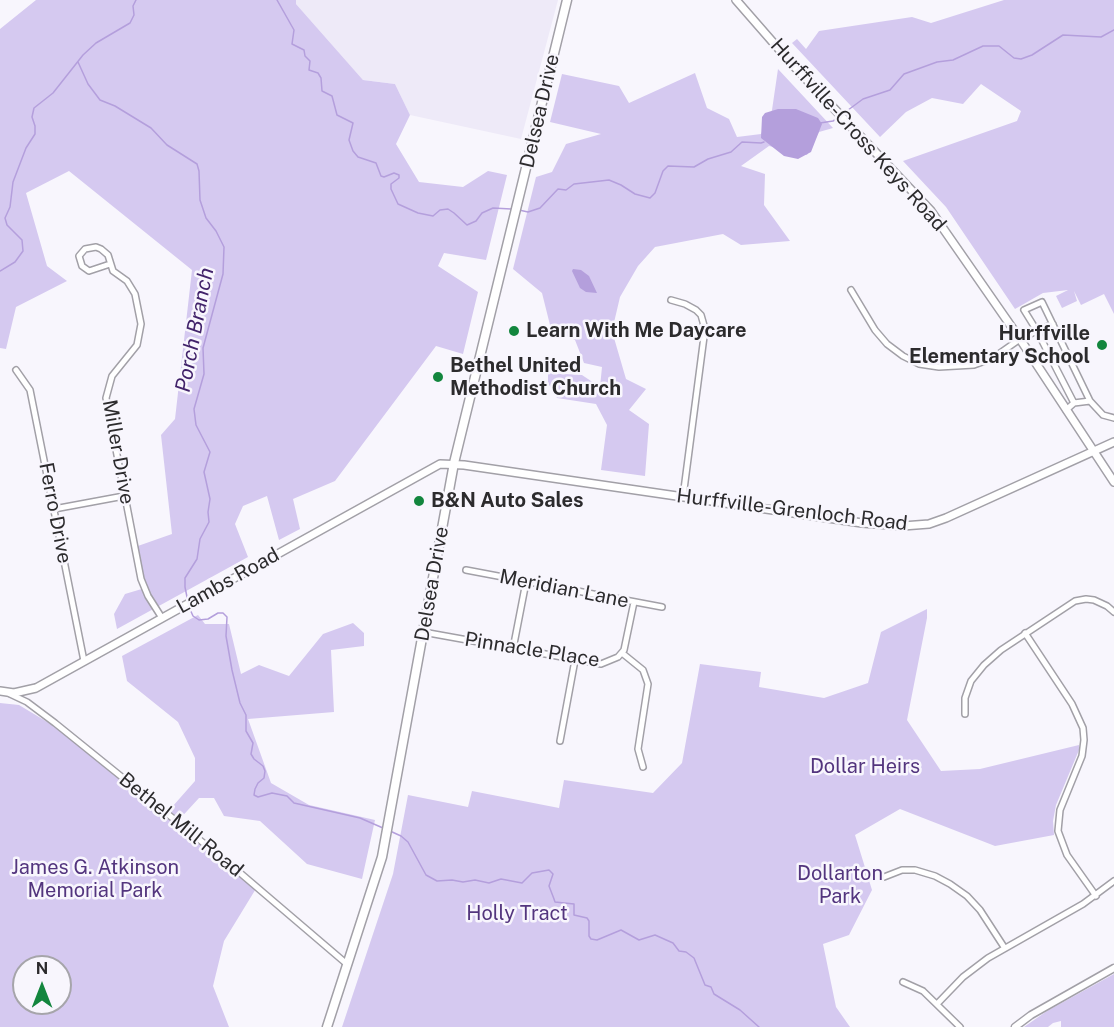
<!DOCTYPE html>
<style>
body{margin:0}
#map{position:relative;width:1114px;height:1027px;overflow:hidden;background:#f8f6fd;font-family:"Public Sans",sans-serif}
canvas{display:block}
.north{position:absolute;left:12px;top:955px;width:60px;height:60px;box-sizing:border-box;background:#f8f6fd;border:2px solid #a6a5aa;border-radius:50%;rotate:0deg;font-size:16px;font-weight:700;line-height:24px;text-align:center;color:#2c2b2d}
.north::after{content:'';display:block;margin:auto;width:21px;height:27px;background:#13863e;clip-path:polygon(50% 0,100% 100%,50% 72%,0 100%)}
</style>
<div id="map">
<canvas width="1114" height="1027"></canvas>
<div class="north">N</div>
</div>
<script>
const ctx = document.querySelector('canvas').getContext('2d');
ctx.lineJoin = 'round';
function fill(path, color) { ctx.fillStyle = color; ctx.fill(path, 'evenodd'); }
const shape = rows => new Path2D(rows.map(r => 'M' + r).join(''));
function trace(path, color, width, dash) { ctx.strokeStyle = color; ctx.lineWidth = width; ctx.lineCap = dash ? 'butt' : 'round'; ctx.setLineDash(dash || []); ctx.stroke(path); }
function label(font, color, halo, rows, align = 'center') {
  ctx.font = font + ' "Public Sans",sans-serif'; ctx.lineWidth = 5; ctx.setLineDash([]); ctx.textBaseline = 'middle'; ctx.strokeStyle = halo; ctx.fillStyle = color; for (const [text, x, y, turn = 0] of rows) {
    ctx.save(); ctx.translate(x, y); ctx.rotate((+turn || 0) * Math.PI / 180); ctx.textAlign = isNaN(turn) ? turn : align; if (halo) ctx.strokeText(text, 0, 0); ctx.fillText(text, 0, 0); ctx.restore();
  }
}
fill(shape([
 [296,0,558,0,521,139,410,115,395,84,363,80,296,4]
]), '#eeeaf8');
fill(shape([
 [36,0,296,0,296,4,363,80,395,84,410,115,396,144,419,182,463,187,488,171,507,175,486,260,444,253,438,266,478,292,463,354,436,346,335,481,293,499,300,529,279,540,267,496,243,506,235,524,248,557,117,629,114,614,125,594,145,588,135,547,172,534,161,435,175,419,192,270,69,171,26,193,47,266,67,281,16,307,6,349,0,348,0,29],
 [1004,0,1114,0,1114,314,1104,294,1081,305,1074,291,1077,301,1062,308,1056,296,1068,290,1043,293,1015,309,946,207,903,161,1017,121,1021,111,981,84,963,104,932,98,906,112,880,137,792,43,797,39,806,49,819,31,912,17,931,23],
 [778,69,833,128,819,132,807,155,769,146,741,166,765,174,764,205,790,241,741,245,723,234,655,247,638,266,620,297,612,331,626,379,646,389,629,410,649,424,645,476,601,470,607,425,596,404,557,398,548,383,548,373,582,375,600,387,602,367,584,363,575,340,551,329,542,293,513,269,536,177,552,172,566,144,601,134,550,122,562,74,619,86,629,103,695,73,707,108,729,119,737,137,761,134,772,110],
 [927,609,927,618,907,720,941,771,980,769,1079,745,1079,750,1056,805,1053,821,1054,835,995,846,900,809,855,835,872,890,849,935,823,944,836,1007,850,1027,342,1027,393,874,408,795,468,807,472,791,559,808,564,780,653,793,682,763,700,664,761,672,759,687,824,698,868,683,881,632],
 [198,615,205,624,229,624,241,674,259,665,289,676,323,634,353,623,364,633,364,646,331,650,334,712,248,719,271,783,309,805,375,820,362,879,307,864,260,821,224,816,214,798,199,798,176,823,257,887,224,941,213,986,229,1027,0,1027,0,703,19,705,54,726,165,815,195,781,195,758,178,722,127,681,122,656],
 [24,967,60,967,60,1003,24,1003],
 [1114,974,1114,1027,1061,1027,1061,1021,1053,1023,1048,1027,1024,1027,1047,1011]
]), '#d5c9f0');
fill(shape([
 [796,109,818,118,822,124,811,152,798,159,784,156,761,138,762,117,765,113,778,109],
 [573,269,581,270,589,276,597,293,586,292,580,288,572,271]
]), '#b49fdc');
trace(shape([
 [277,0,294,30,292,44,304,50,305,56,310,61,309,70,318,73,321,78,322,91,332,96,337,115,353,123,349,140,353,151,358,157,376,163,381,176,384,177,394,173,399,175,399,178,391,184,391,189,398,204,418,213,433,216,440,210,448,209,454,213,467,225,476,221,482,213,493,208,511,209],
 [78,62,88,84,100,100,115,106,151,128,167,145,197,164,199,171,200,200,206,218,216,231,224,247,223,274,203,348,204,374,194,409,196,425,210,452,204,472,210,499,208,512,209,522,200,539,197,559,185,578,185,587,188,602],
 [844,113,863,99,890,90,904,74,937,62,953,60,983,46,999,46,1014,58,1021,59,1032,55,1063,35,1101,37,1114,30],
 [820,123,833,121,838,118],
 [519,210,528,212,540,208,558,189,566,190,574,184,609,180,621,185,635,194,650,198,655,193,663,171,668,166,694,167,708,159,731,152,742,142,761,143,764,142],
 [0,271,15,262,23,251,22,240,7,225,5,218,10,207,13,182,26,148,35,134,35,126,32,117,34,108,53,93,83,55,96,43,130,23,134,15,133,6,136,0],
 [189,607,193,616,199,620,208,619,218,613,223,613,227,617,226,636,232,670,240,703,246,715,246,731,253,743,251,754,254,759,263,766,265,771,264,778,258,783,255,789,254,795,258,797,272,793,287,796,294,803,360,818,383,828],
 [390,831,401,836,408,842,426,875,437,881,452,880,463,882,475,880,489,883,501,879,522,883,532,873,549,870,553,874,549,886,554,899,555,902,574,904,574,915,587,918,589,921,589,936,591,939,597,940,621,930,639,940,655,935,673,943,679,951,686,952,694,958,705,985,711,987,714,994,740,1010,759,1027]
]), '#b49fdc', 1.5);
const minor = shape([
 [110,264,89,271,82,266,79,256,85,249,96,247,101,249,108,255,113,271,127,281,135,294,141,324,137,345,112,376,106,398,141,579,148,596,162,618],
 [851,290,875,330,887,344,903,356,919,364,939,367,974,365,993,358,1020,339,1037,331,1024,310,1042,302,1090,401,1103,415,1114,418],
 [671,300,685,304,696,310,701,315,705,329,683,497],
 [1053,324,1037,331,1074,403,1066,410],
 [16,370,30,390,84,661],
 [1074,403,1090,401],
 [54,509,124,496],
 [466,570,662,607],
 [423,632,601,664,618,657,624,650,634,602],
 [1025,633,1072,704,1083,728,1084,740,1082,756,1060,810,1058,831,1067,855,1096,896],
 [513,649,526,582],
 [622,653,643,670,648,684,638,749,643,767],
 [10,694,27,702,55,723,232,866,348,965],
 [965,714,965,698,971,681,984,665,1001,650,1075,601,1086,599,1094,600,1107,606,1114,612],
 [560,741,575,660],
 [884,877,902,870,915,870,935,876,950,884,967,896,980,910,1004,947],
 [903,982,923,991,960,1027],
 [937,1004,963,977,988,958,1083,904,1114,881]
]);
const tertiary = shape([
 [1015,1027,1031,1015,1114,968]
]);
const secondary = shape([
 [736,0,791,63,931,211,1020,339,1114,482],
 [0,691,14,693,36,688,440,464,464,465,862,523,903,526,929,524,946,518,1114,442]
]);
const primary = shape([
 [327,1027,382,857,454,463,567,0]
]);
trace(minor, '#a2a0a7', 8);
trace(tertiary, '#a2a0a7', 9);
trace(secondary, '#a2a0a7', 10);
trace(primary, '#a2a0a7', 11);
trace(minor, '#fff', 5);
trace(tertiary, '#fff', 6);
trace(secondary, '#fff', 7);
trace(primary, '#fff', 8);
for (const [x, y, r, color] of [
 [514,331,6,"#13863e"],
 [1102,345,6,"#13863e"],
 [438,377,6,"#13863e"],
 [419,501,6,"#13863e"]
]) { const dot = new Path2D(); dot.arc(x, y, r, 0, 2 * Math.PI); ctx.fillStyle = color; ctx.fill(dot); trace(dot, '#f8f6fd', 2); }
label('20px', '#2c2b2d', '#f8f6fd', [
 ["Delsea Drive",540,111,-77],
 ["Hurffville-Cross Keys Road",858,135,48],
 ["Miller Drive",118,452,80],
 ["Hurffville-Grenloch Road",792,510,7],
 ["Ferro Drive",55,513,79],
 ["Lambs Road",228,581,-29],
 ["Delsea Drive",432,584,-80],
 ["Meridian Lane",564,589,11],
 ["Pinnacle Place",532,650,9],
 ["Bethel Mill Road",181,825,39]
]);
label('bold 20px', '#2c2b2d', '#f8f6fd', [
 ["Learn With Me Daycare",526,331],
 ["Hurffville",1090,334,"right"],
 ["Elementary School",1090,357,"right"],
 ["Bethel United",450,366],
 ["Methodist Church",450,389],
 ["B&N Auto Sales",431,501]
], 'left');
label('20px', '#53357e', '#f8f6fd', [
 ["Dollar Heirs",865,767],
 ["James G. Atkinson",95,868],
 ["Memorial Park",95,891],
 ["Dollarton",840,874],
 ["Park",840,897],
 ["Holly Tract",517,914]
]);
label('italic 21px', '#41226a', '#f8f6fd', [
 ["Porch Branch",195,330,-79]
]);
</script>
